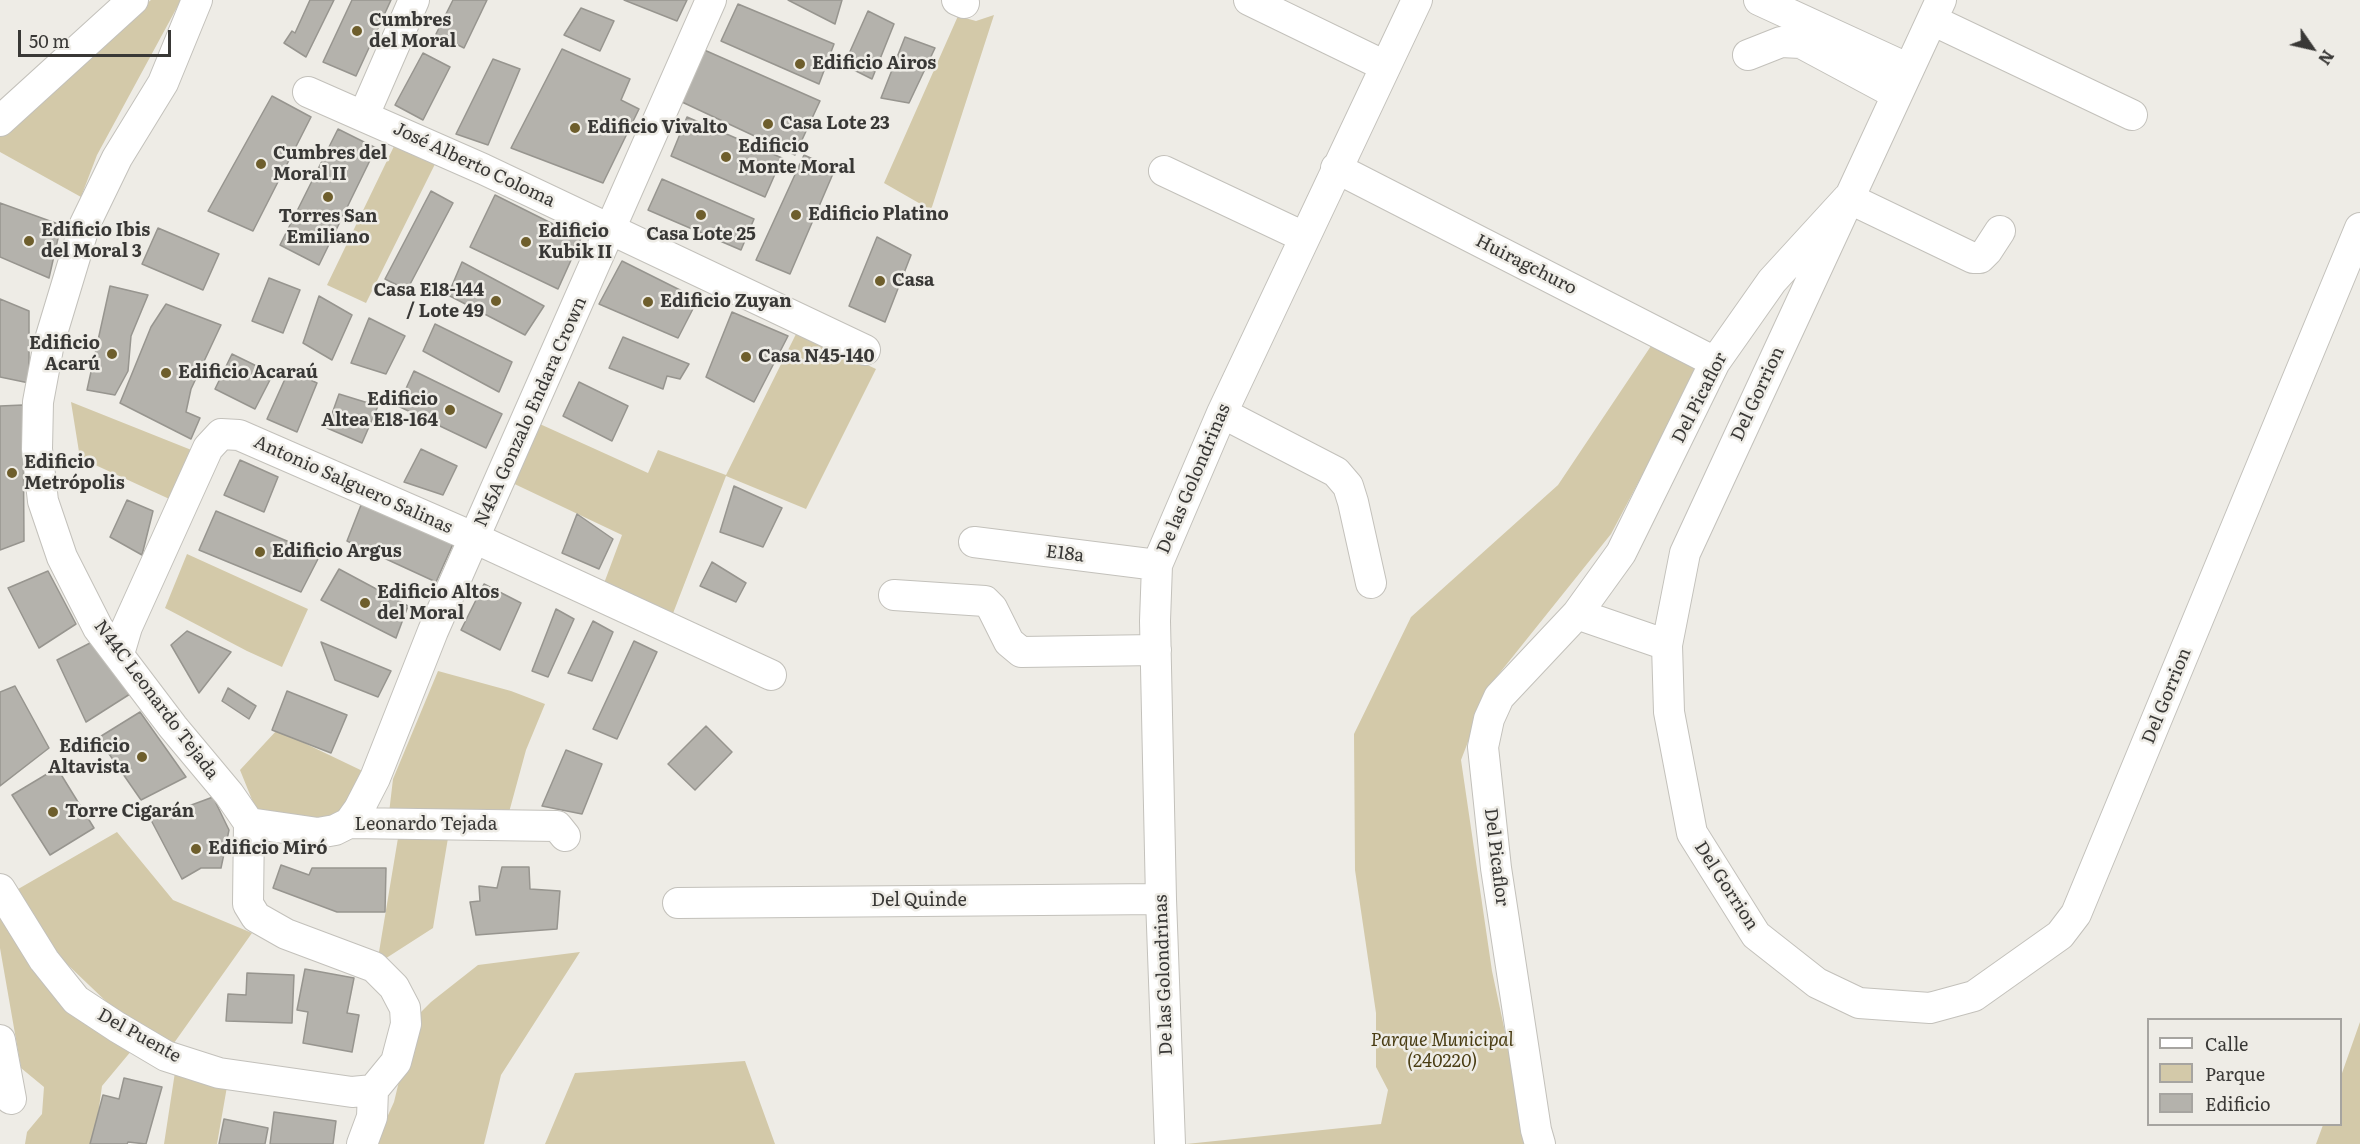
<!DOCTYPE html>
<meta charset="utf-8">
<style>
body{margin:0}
#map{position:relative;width:2360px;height:1144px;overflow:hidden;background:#eeece6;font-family:Literata,serif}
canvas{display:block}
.legend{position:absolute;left:2147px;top:1018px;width:195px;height:108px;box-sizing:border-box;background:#eeece6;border:2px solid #a6a4a0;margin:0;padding:8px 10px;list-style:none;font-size:18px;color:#393836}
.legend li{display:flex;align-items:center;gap:12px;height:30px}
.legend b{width:30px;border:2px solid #a6a4a0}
.north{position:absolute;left:2282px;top:18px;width:60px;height:60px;-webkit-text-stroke:4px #eeece6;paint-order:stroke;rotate:124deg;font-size:16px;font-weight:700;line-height:24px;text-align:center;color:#393836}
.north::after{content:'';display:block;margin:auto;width:21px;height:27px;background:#393836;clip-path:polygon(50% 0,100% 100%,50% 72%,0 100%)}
.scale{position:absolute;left:18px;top:30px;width:153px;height:27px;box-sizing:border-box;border:3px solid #393836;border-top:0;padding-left:8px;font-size:18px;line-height:21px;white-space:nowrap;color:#393836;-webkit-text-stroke:4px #eeece6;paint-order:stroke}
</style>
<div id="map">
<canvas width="2360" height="1144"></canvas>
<ul class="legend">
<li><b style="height:8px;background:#fff"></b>Calle</li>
<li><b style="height:16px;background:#d3c9a9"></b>Parque</li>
<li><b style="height:16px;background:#b4b2ac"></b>Edificio</li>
</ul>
<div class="north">N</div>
<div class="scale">50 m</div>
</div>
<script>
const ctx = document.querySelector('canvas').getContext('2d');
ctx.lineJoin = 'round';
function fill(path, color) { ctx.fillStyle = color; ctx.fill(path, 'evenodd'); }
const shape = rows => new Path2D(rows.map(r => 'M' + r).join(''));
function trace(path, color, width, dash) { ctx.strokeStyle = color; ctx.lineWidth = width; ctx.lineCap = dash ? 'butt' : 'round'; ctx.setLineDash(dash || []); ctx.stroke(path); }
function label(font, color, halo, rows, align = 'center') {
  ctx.font = font + ' Literata,serif'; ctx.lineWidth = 5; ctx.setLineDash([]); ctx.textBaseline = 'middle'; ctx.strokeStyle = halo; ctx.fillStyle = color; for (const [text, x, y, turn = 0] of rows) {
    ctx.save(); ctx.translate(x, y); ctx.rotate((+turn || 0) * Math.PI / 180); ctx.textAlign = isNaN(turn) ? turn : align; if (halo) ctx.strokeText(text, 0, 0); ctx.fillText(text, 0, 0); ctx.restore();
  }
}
fill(shape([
 [151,0,181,0,97,155,81,197,0,152,0,130,74,62],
 [994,15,931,210,884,183,958,16,976,21],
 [397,140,439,156,366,303,327,285],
 [797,332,876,369,806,509,726,476,672,616,603,586,622,535,504,479,531,420,648,473,658,450,726,475],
 [1653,343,1700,366,1611,534,1490,685,1461,760,1492,971,1529,1144,1186,1144,1381,1124,1388,1090,1376,1067,1376,1013,1355,870,1354,734,1411,617,1558,485],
 [71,402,214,459,189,508,80,458],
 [187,554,308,609,282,667,247,651,165,608],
 [438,671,511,691,545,704,526,750,508,816,389,813,393,779],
 [277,730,371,775,365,814,261,822,240,770],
 [400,826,450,826,433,928,377,964],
 [117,832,173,900,252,933,174,1043,113,1008,46,944,13,892],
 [0,915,132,1050,102,1086,94,1144,25,1144,27,1132,42,1114,44,1087,21,1068,0,948],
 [580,952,501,1075,484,1144,375,1144,394,1102,414,1019,431,1002,478,965],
 [2360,1022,2360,1144,2316,1144,2323,1125,2340,1124,2341,1076],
 [177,1059,229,1075,217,1144,164,1144],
 [745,1061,775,1144,545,1144,575,1073]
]), '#d3c9a9');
const building = shape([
 [310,0,334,0,306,57,284,43,292,31,295,33,310,0],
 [352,0,391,0,356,76,323,62,352,0],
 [453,0,487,0,464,48,436,34,453,0],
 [624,0,687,0,677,21,624,0],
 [788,0,842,0,835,24,788,0],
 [738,4,834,44,819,84,721,41,738,4],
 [581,8,614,21,600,51,564,35,581,8],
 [868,11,894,24,872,79,844,65,868,11],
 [905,37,935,48,909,103,881,98,905,37],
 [562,49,630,79,621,100,639,109,603,183,511,148,562,49],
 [702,49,820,101,795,155,682,102,702,49],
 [423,53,450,67,423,120,395,105,423,53],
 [493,59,520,69,488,145,456,134,493,59],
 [272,96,311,117,253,231,208,211,272,96],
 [687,117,782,158,765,197,671,156,687,117],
 [338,129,376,148,319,265,280,245,338,129],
 [804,155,835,169,790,274,756,260,804,155],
 [662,179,754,219,741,250,648,210,662,179],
 [431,191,453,203,407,290,385,279,431,191],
 [495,195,581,238,558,289,470,247,495,195],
 [0,203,61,225,49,278,0,257,0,203],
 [158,228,219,254,203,290,142,264,158,228],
 [877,237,911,255,885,322,849,306,877,237],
 [622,261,698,299,678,338,599,304,622,261],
 [462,262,544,306,525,335,448,295,462,262],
 [269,278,300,290,283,333,252,321,269,278],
 [110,286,148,295,131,336,128,371,115,395,87,390,110,286],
 [319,296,352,315,332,360,303,343,319,296],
 [0,299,29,311,29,383,0,377,0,299],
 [166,304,221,325,191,389,186,412,200,418,191,439,120,403,151,327,166,304],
 [732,312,788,336,754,402,706,377,732,312],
 [369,318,405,336,386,374,351,363,369,318],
 [435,324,512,362,499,392,423,351,435,324],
 [623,337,689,364,680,379,667,376,663,389,609,368,623,337],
 [232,354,273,374,255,409,215,389,232,354],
 [289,370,317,383,297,432,267,419,289,370],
 [414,371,502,414,486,448,398,406,414,371],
 [579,382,628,406,612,441,563,416,579,382],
 [339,394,378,406,362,443,327,428,339,394],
 [23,405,24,541,0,550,0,406,23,405],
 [421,449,457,466,443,495,404,482,421,449],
 [240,460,278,477,264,512,224,495,240,460],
 [734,486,782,508,763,547,720,532,734,486],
 [127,500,153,511,142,555,110,537,127,500],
 [363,500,453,544,436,582,347,541,363,500],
 [216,511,320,555,301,592,199,550,216,511],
 [577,514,613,539,599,569,562,553,577,514],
 [712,562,746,583,736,602,700,586,712,562],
 [339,569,408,606,396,638,321,600,339,569],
 [48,571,76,624,39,648,8,588,48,571],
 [484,584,521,603,500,650,461,630,484,584],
 [556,609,574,619,548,677,532,671,556,609],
 [593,621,613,632,592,681,568,673,593,621],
 [187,631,231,652,199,693,171,645,187,631],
 [634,641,657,652,617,739,593,729,634,641],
 [92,642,130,694,86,722,57,660,92,642],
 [321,642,391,671,378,697,335,680,321,642],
 [15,686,49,748,0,786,0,692,15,686],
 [228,688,256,706,249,719,222,701,228,688],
 [287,691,347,715,331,753,272,730,287,691],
 [140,712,186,777,141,800,98,738,140,712],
 [706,726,732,752,695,790,668,764,706,726],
 [566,750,602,764,582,814,542,806,566,750],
 [57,768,94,828,50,855,12,795,57,768],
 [213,797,229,830,221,868,201,868,182,879,151,820,213,797],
 [281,865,309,875,312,868,386,868,385,912,337,912,273,888,281,865],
 [502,867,529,867,530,889,560,891,557,929,476,935,470,902,480,901,479,886,497,888,502,867],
 [305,969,354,978,347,1013,359,1015,352,1052,303,1043,308,1012,297,1010,305,969],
 [247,973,294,975,292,1023,226,1021,228,994,246,995,247,973],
 [124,1078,162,1087,146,1144,128,1142,127,1144,90,1144,103,1095,119,1099,124,1078],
 [274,1112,336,1121,333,1144,270,1144,274,1112],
 [224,1119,268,1128,265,1144,219,1144,224,1119]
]);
fill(building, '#b4b2ac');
trace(building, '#97958f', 1.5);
const minor = shape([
 [197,0,163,83,117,158,85,224,49,343,38,402,37,449,43,501,62,557,98,628,173,727,229,794,249,823],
 [957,0,964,3],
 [1249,0,1385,66],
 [1759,0,1909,69],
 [1941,0,1685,553,1667,645,1669,712,1692,833,1756,935,1817,983,1859,1003,1930,1008,1974,996,2060,935,2076,914,2360,228],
 [1932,20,2132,115],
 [1748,55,1781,42,1801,43,1896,94],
 [308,92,483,169,865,350],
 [364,115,414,0],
 [0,121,133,0],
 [1336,168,1715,362],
 [1164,171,1304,237],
 [1222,413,1336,472,1348,486,1353,502,1371,583],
 [974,542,1157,565],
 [894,595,985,601,992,608,1009,642,1021,652,1156,650],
 [1577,614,1667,645],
 [119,654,127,627,208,448,221,434,239,435,459,531,771,675],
 [249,823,248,904,256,917,286,934,374,967,394,987,405,1008,406,1024,396,1062,373,1090,372,1117,362,1144],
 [249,823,318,833,335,830,349,823,557,826,565,836],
 [349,823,359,809,375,778,433,631,711,0],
 [0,889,44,960,76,1000,117,1027,166,1056,219,1073,352,1092,373,1090],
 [678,903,1161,899],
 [0,1040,11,1099],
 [1170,1144,1161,899,1155,621,1157,565,1222,413,1417,0],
 [1540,1144,1536,1130,1496,868,1483,747,1489,719,1499,697,1577,614,1621,553,1715,362,1772,281,1848,198,1973,258,1980,258,1987,251,2000,231]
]);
trace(minor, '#c3c1bb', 32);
trace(minor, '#fff', 30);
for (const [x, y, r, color] of [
 [357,31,6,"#6e5e2c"],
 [800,64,6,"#6e5e2c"],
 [768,124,6,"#6e5e2c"],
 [575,128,6,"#6e5e2c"],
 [726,157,6,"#6e5e2c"],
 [261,164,6,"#6e5e2c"],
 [328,197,6,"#6e5e2c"],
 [701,215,6,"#6e5e2c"],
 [796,215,6,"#6e5e2c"],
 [29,241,6,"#6e5e2c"],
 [526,242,6,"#6e5e2c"],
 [880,281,6,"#6e5e2c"],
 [496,301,6,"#6e5e2c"],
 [648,302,6,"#6e5e2c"],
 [112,354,6,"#6e5e2c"],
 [746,357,6,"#6e5e2c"],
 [166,373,6,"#6e5e2c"],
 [450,410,6,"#6e5e2c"],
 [12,473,6,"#6e5e2c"],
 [260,552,6,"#6e5e2c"],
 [365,603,6,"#6e5e2c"],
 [142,757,6,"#6e5e2c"],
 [53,812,6,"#6e5e2c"],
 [196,849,6,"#6e5e2c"]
]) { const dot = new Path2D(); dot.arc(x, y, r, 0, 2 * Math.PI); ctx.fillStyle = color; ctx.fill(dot); trace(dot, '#eeece6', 2); }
label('bold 18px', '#393836', '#eeece6', [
 ["Cumbres",369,21],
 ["del Moral",369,42],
 ["Edificio Airos",812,64],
 ["Casa Lote 23",780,124],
 ["Edificio Vivalto",587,128],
 ["Edificio",738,147],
 ["Monte Moral",738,168],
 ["Cumbres del",273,154],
 ["Moral II",273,175],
 ["Edificio Platino",808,215],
 ["Torres San",328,217,"center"],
 ["Emiliano",328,238,"center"],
 ["Edificio Ibis",41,231],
 ["del Moral 3",41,252],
 ["Edificio",538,232],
 ["Kubik II",538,253],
 ["Casa Lote 25",701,235,"center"],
 ["Casa",892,281],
 ["Casa E18-144",484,291,"right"],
 ["/ Lote 49",484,312,"right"],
 ["Edificio Zuyan",660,302],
 ["Edificio",100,344,"right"],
 ["Acarú",100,365,"right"],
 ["Casa N45-140",758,357],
 ["Edificio Acaraú",178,373],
 ["Edificio",438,400,"right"],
 ["Altea E18-164",438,421,"right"],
 ["Edificio",24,463],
 ["Metrópolis",24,484],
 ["Edificio Argus",272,552],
 ["Edificio Altos",377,593],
 ["del Moral",377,614],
 ["Edificio",130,747,"right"],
 ["Altavista",130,768,"right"],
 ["Torre Cigarán",65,812],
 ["Edificio Miró",208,849]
], 'left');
label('18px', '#393836', '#eeece6', [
 ["José Alberto Coloma",474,165,25],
 ["Huiragchuro",1526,265,27],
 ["Del Gorrion",1758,394,-65],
 ["Del Picaflor",1700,398,-63],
 ["N45A Gonzalo Endara Crown",531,412,-66],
 ["De las Golondrinas",1194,479,-67],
 ["Antonio Salguero Salinas",353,485,24],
 ["E18a",1065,554,7],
 ["Del Gorrion",2167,696,-68],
 ["N44C Leonardo Tejada",156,700,53],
 ["Leonardo Tejada",426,825],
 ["Del Picaflor",1496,857,83],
 ["Del Gorrion",1726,886,57],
 ["Del Quinde",919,901],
 ["De las Golondrinas",1164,975,-92],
 ["Del Puente",139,1036,29]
]);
label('italic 18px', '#4a3d13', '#eeece6', [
 ["Parque Municipal",1442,1041],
 ["(240220)",1442,1062]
]);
</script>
